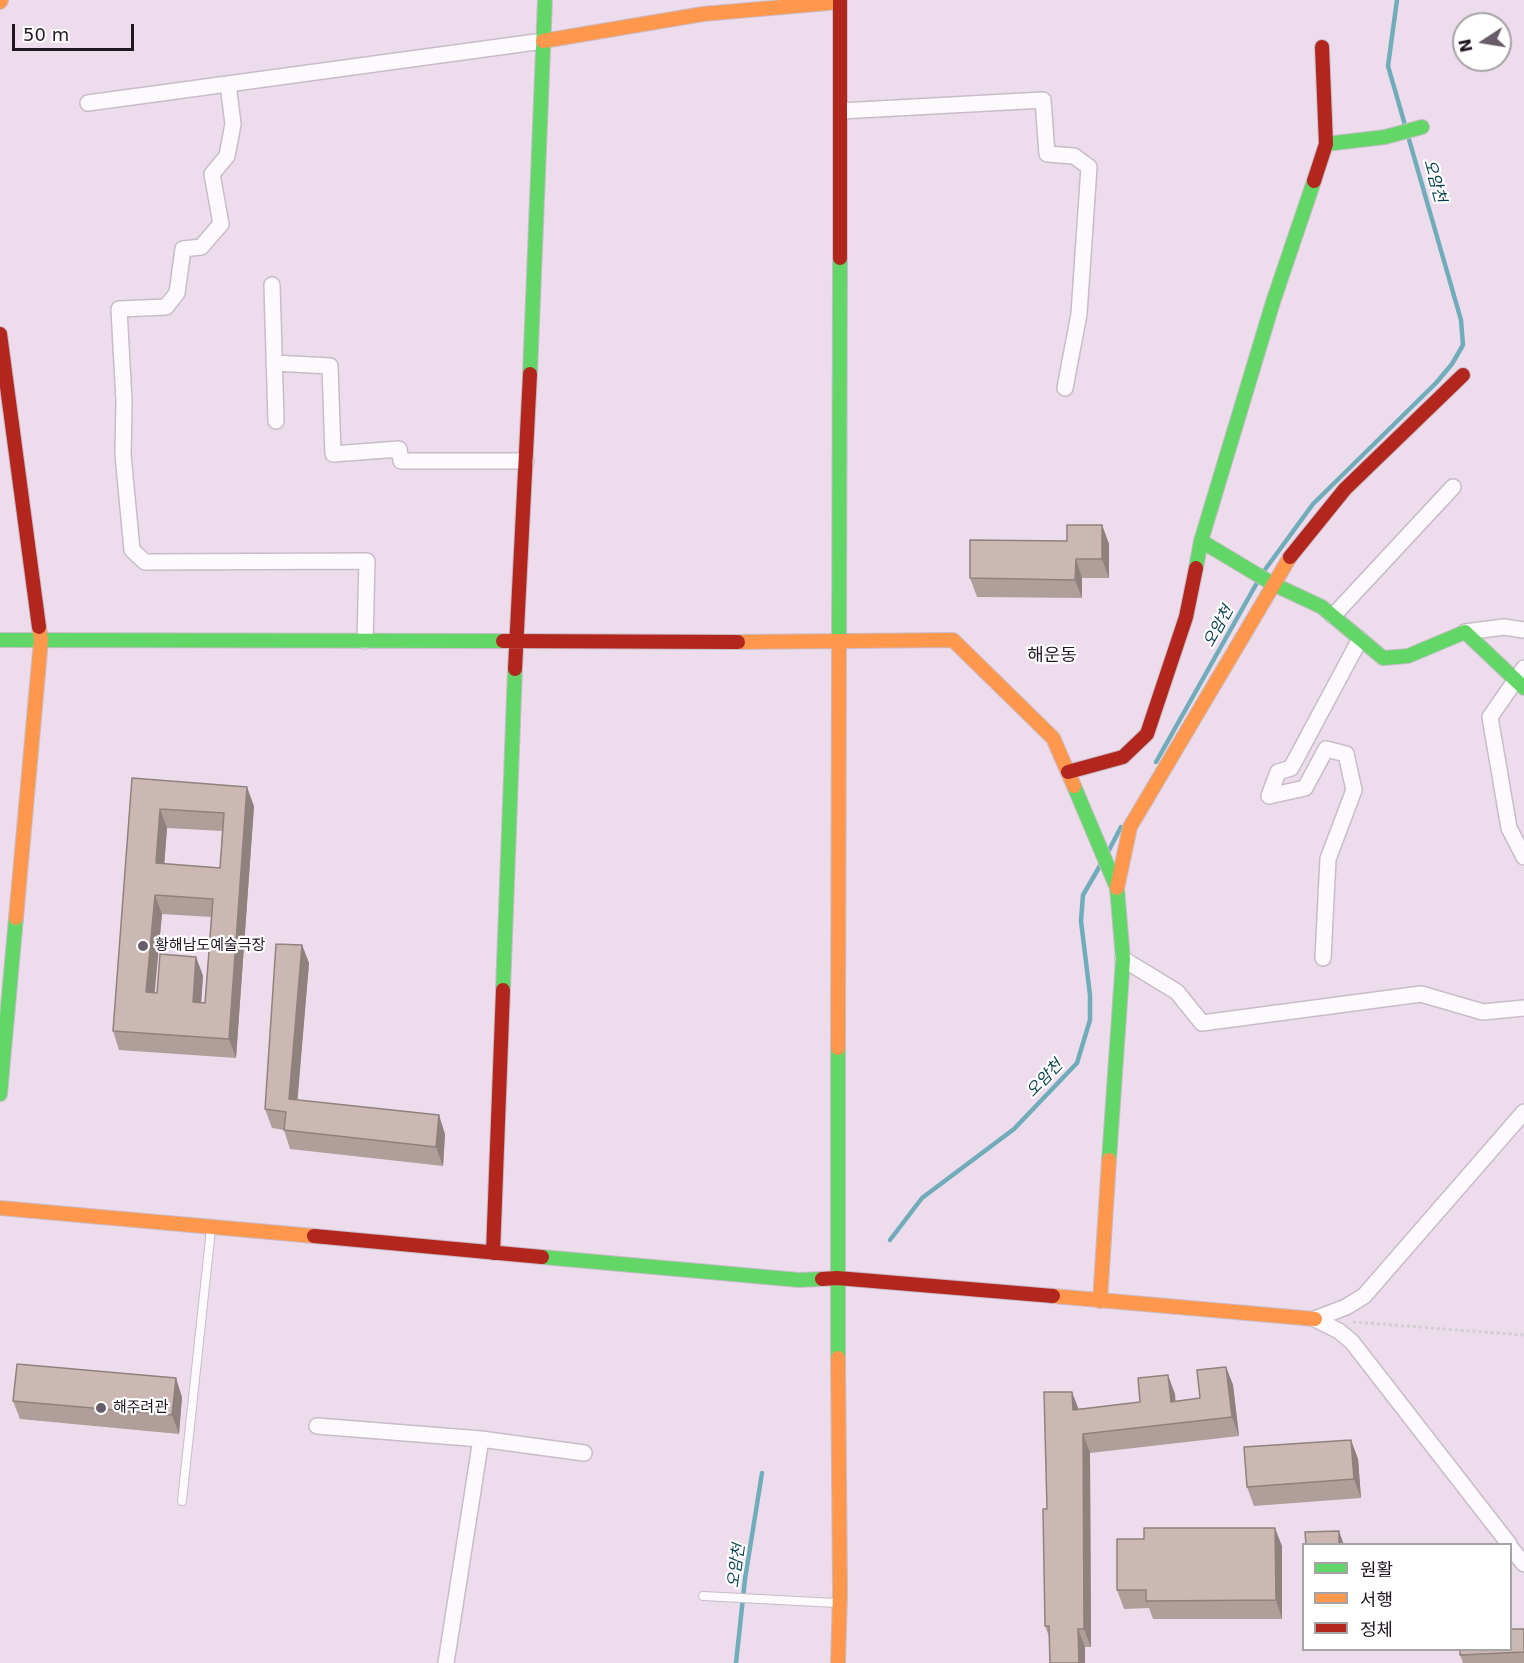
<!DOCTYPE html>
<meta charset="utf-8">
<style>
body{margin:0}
#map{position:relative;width:1524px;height:1663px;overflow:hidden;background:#edddec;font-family:"DejaVu Sans","Noto Sans KR",sans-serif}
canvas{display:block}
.legend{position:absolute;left:1302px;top:1543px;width:210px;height:108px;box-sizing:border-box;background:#fff;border:2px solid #a6a2a6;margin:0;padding:8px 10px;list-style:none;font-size:18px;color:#211721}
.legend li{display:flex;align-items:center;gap:12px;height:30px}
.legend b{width:30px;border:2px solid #a6a2a6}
.north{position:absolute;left:1452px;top:12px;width:60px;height:60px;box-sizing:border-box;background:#fff;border:2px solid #a6a2a6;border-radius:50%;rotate:258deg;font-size:16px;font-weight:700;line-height:24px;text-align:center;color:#211721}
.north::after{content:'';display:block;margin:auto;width:21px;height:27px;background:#685c68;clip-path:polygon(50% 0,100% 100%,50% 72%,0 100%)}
.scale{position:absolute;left:12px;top:24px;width:122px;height:27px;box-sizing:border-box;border:3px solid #211721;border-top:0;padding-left:8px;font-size:18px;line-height:21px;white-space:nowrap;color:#211721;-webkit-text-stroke:4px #fff;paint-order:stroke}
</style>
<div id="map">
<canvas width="1524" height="1663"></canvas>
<ul class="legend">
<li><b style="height:8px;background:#63d668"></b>원활</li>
<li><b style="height:8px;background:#ff974d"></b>서행</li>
<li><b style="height:8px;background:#b3261e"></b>정체</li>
</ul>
<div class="north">N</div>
<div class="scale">50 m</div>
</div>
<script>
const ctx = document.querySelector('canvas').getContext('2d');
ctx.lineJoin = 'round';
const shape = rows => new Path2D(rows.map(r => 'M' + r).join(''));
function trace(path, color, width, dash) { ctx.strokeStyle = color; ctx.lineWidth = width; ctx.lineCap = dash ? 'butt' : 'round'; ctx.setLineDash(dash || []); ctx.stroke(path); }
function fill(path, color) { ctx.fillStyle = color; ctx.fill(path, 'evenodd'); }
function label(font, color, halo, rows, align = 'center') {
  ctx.font = font + ' "DejaVu Sans","Noto Sans KR",sans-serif'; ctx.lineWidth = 4.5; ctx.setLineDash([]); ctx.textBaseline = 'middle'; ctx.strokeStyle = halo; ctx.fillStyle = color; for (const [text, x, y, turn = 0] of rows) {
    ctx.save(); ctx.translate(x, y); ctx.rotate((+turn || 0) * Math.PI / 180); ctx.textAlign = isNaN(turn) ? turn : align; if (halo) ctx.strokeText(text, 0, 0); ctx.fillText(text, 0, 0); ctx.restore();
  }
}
trace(shape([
 [1397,0,1388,66,1405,125],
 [1264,571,1313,504,1436,383,1452,364,1463,345,1461,320,1408,136],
 [1156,762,1258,581],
 [1108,852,1121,827],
 [890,1240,922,1198,1014,1129,1077,1063,1090,1020,1090,995,1081,921,1083,895,1101,864],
 [736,1663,745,1579,762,1473]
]), '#70acba', 4.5);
const lane = shape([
 [182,1501,211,1229],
 [703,1596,836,1603]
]);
const street = shape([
 [228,84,233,124,227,156,212,174,221,224,201,247,183,249,177,293,166,307,119,309,124,401,123,455,132,550,145,562,367,561,365,641],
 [88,103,543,41],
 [841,111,1043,100,1047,154,1074,156,1089,167,1079,314,1065,388],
 [272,285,276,421],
 [274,363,330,366,333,454,399,449,401,461,526,461],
 [1333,616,1453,487],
 [1465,632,1504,627,1524,630],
 [1524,668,1490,717,1509,828,1524,857],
 [1323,958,1328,859,1354,790,1346,754,1326,749,1305,788,1269,796,1278,772,1291,768,1360,639],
 [1123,959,1177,992,1202,1023,1421,994,1483,1012,1524,1008],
 [1315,1319,1339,1331,1352,1342,1509,1544],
 [1315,1319,1346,1307,1364,1296,1524,1112],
 [317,1426,481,1439,584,1453],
 [1510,1547,1524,1564],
 [446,1663,481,1439]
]);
const fast = shape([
 [1326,144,1385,137,1422,127],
 [530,374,545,0],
 [1201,541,1273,584,1322,607,1383,658,1408,656,1465,632,1524,688],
 [1196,568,1201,541,1273,302,1314,181],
 [0,640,503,641],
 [839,648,840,258],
 [1074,786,1117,888,1123,959,1109,1160],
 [503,990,515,669],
 [0,1094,16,918],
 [542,1257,799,1280,822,1279],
 [838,1358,838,1048]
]);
const slow = shape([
 [0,2,1,0],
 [543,41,703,14,840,2],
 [738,642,953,640,1053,738,1074,786],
 [1117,888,1130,827,1290,557],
 [16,918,41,640,39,627],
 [838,1048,839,648],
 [0,1208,314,1236],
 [1053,1296,1315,1319],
 [1100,1301,1109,1160],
 [838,1358,840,1592,838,1663]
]);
const jam = shape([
 [840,0,840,258],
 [1314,181,1326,144,1322,47],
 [0,334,39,627],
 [1290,557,1345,489,1463,375],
 [503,641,738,642],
 [515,669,530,374],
 [1068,772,1123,757,1147,734,1186,617,1196,568],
 [314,1236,542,1257],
 [493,1253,503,990],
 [822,1279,837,1278,1053,1296]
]);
trace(lane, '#c8bcc8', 10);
trace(street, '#c8bcc8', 18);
trace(fast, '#c8bcc8', 16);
trace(slow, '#c8bcc8', 16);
trace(jam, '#c8bcc8', 16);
trace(shape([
 [1353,1322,1524,1335]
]), '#d2ced2', 3, [3, 3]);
trace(lane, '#fcfafc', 8);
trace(street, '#fcfafc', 15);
trace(fast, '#63d668', 14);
trace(slow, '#ff974d', 14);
trace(jam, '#b3261e', 14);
fill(shape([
 [1102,525,1109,544,1109,578,1082,578,1082,598,977,597,970,578,1067,541],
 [132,778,254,806,236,1058,119,1050,113,1031],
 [167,828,222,831,220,868,164,864],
 [162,914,211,917,205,1003,201,1002,203,976,196,957,157,993,154,992],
 [302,945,309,963,297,1100,445,1134,443,1166,290,1149,284,1130,272,1128,265,1109],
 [1226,1367,1233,1385,1239,1436,1090,1453,1091,1647,1085,1647,1085,1663,1050,1663,1050,1639,1045,1626,1047,1509,1078,1409,1140,1402,1175,1394,1175,1401,1200,1398],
 [182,1397,179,1434,20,1419,13,1401],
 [1351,1440,1358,1459,1361,1498,1254,1506,1247,1487],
 [1282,1546,1282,1619,1153,1619,1149,1608,1124,1609,1117,1590],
 [1524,1629,1524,1663,1463,1663,1460,1655]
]), '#af9e9a');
fill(shape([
 [1102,525,1109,544,1109,578,1102,559],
 [1076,559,1082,578,1082,598,1075,580],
 [247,787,254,806,236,1058,229,1039],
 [160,809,167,828,163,882,156,863],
 [155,895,162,914,153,1011,146,992],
 [302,945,309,963,296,1118,289,1099],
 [196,957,203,976,200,1020,193,1002],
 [439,1115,445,1134,443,1166,436,1147],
 [1226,1367,1233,1385,1239,1436,1232,1417],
 [1168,1375,1175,1394,1177,1420,1171,1402],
 [176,1378,182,1397,179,1434,172,1415],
 [1072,1392,1079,1410,1073,1410],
 [1083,1434,1090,1453,1091,1647,1084,1629],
 [1351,1440,1358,1459,1361,1498,1354,1479],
 [1275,1528,1282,1546,1282,1619,1276,1600],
 [1339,1531,1344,1545,1339,1545],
 [1078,1629,1085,1647,1085,1663,1079,1663]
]), '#8f817d');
const building = shape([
 [1067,525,1102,525,1102,559,1076,559,1075,580,970,578,970,540,1067,541,1067,525],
 [132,778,247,787,229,1039,113,1031,132,778],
 [160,809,224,813,220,868,156,863,160,809],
 [155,895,213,899,205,1003,193,1002,196,957,160,954,157,993,146,992,155,895],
 [276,944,302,945,289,1099,439,1115,436,1147,284,1130,286,1112,265,1109,276,944],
 [17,1364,176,1378,172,1415,13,1401,17,1364],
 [1226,1367,1232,1417,1083,1434,1084,1629,1078,1629,1079,1663,1050,1663,1049,1626,1045,1626,1043,1509,1047,1509,1044,1392,1072,1392,1073,1410,1140,1402,1138,1378,1168,1375,1171,1402,1200,1398,1197,1370,1226,1367],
 [1351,1440,1354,1479,1247,1487,1244,1447,1351,1440],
 [1144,1528,1275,1528,1276,1600,1146,1601,1146,1590,1117,1590,1117,1539,1144,1539,1144,1528],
 [1339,1531,1339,1545,1306,1545,1305,1532,1339,1531],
 [1510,1629,1524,1629,1524,1652,1460,1655,1460,1650,1510,1650,1510,1629]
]);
fill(building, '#ccb8b3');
trace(building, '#8f817d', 1.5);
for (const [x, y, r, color] of [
 [143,946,6,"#685c68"],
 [101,1408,6,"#685c68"]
]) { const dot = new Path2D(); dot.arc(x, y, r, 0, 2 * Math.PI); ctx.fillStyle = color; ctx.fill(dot); trace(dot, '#fff', 2); }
label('15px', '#211721', '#fff', [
 ["황해남도예술극장",155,946],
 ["해주려관",113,1408]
], 'left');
label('italic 16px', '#043e46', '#fff', [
 ["오암천",1434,181,74],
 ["오암천",1219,627,-61],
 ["오암천",1045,1079,-46],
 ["오암천",737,1566,-82]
]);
label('18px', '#211721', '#fff', [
 ["해운동",1052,656]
]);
</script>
